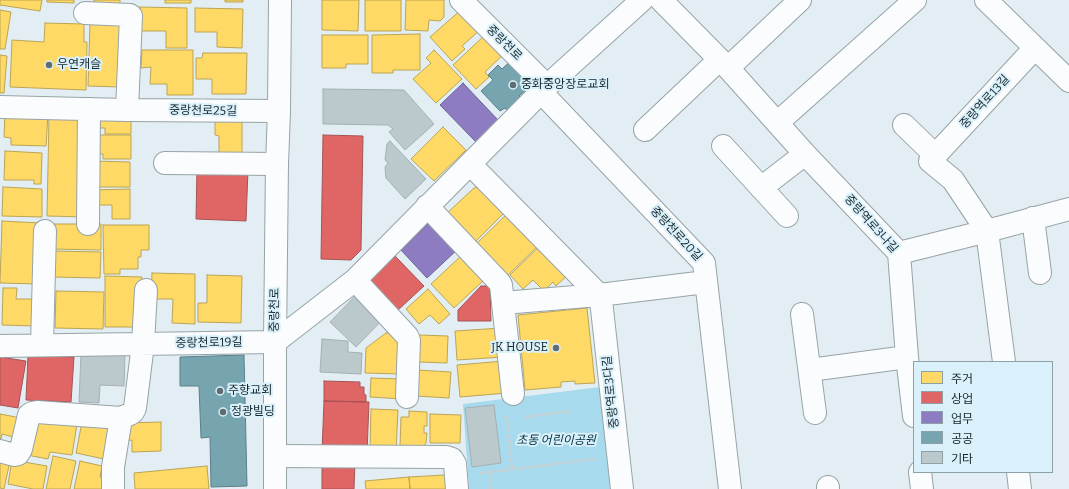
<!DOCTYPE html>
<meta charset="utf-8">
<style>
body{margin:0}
#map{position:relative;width:1069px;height:489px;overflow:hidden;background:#e2eef3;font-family:Bitter,"Noto Sans KR",serif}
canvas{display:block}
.legend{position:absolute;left:913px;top:361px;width:140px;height:112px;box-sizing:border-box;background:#daf1fb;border:1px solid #8ca0a8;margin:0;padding:5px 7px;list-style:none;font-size:12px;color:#18272c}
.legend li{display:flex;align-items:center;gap:8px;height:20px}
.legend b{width:20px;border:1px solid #8ca0a8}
</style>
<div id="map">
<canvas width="1069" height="489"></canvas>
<ul class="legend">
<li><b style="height:11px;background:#ffd966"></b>주거</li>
<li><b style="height:11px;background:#e06666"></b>상업</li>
<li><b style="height:11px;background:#8e7cc3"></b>업무</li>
<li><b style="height:11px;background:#76a5af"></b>공공</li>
<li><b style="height:11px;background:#bcc9cc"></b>기타</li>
</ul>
</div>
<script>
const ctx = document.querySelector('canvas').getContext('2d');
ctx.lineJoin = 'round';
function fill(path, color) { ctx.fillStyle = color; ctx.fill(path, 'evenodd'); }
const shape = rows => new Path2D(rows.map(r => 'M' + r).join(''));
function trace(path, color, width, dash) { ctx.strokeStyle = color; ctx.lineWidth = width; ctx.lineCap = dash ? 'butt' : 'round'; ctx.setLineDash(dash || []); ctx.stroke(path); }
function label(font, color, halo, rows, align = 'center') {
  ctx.font = font + ' Bitter,"Noto Sans KR",serif'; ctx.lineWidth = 4; ctx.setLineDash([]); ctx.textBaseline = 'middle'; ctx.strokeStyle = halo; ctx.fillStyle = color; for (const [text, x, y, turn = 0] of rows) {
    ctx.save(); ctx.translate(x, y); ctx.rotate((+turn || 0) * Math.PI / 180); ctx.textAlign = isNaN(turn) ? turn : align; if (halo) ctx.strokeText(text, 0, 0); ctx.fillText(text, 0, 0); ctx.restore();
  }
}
fill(shape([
 [600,387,610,489,469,489,463,404]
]), '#a7daed');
const homes = shape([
 [0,0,42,0,40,11,0,5,0,0],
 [47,0,74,0,74,3,47,2,47,0],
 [94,0,120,0,120,4,94,3,94,0],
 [165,0,191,0,191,3,165,3,165,0],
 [225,0,243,0,243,2,225,2,225,0],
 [322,0,359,0,358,31,322,30,322,0],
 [365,0,401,0,401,31,365,31,365,0],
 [406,0,444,0,444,17,440,21,429,20,428,31,405,30,406,0],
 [140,7,187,8,187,48,166,48,166,31,139,31,140,7],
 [195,8,243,9,242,48,217,47,217,32,195,32,195,8],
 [462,9,480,30,462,46,465,49,452,61,430,37,462,9],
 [0,10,11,12,5,49,0,49,0,10],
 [45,23,84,24,84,42,87,42,86,90,10,87,12,40,44,42,45,23],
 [90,24,121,25,120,87,88,86,90,24],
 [420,34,420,70,393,70,393,73,372,73,372,35,420,34],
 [486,34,505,53,485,72,489,77,476,89,453,65,486,34],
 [322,35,368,35,368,64,346,64,346,68,322,68,322,35],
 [142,50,193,50,193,95,167,95,167,84,150,84,151,67,141,68,142,50],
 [434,50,462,79,436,103,413,79,431,63,426,58,434,50],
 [203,53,247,53,246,94,212,94,212,79,196,79,196,58,202,58,203,53],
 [0,55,7,56,4,93,0,93,0,55],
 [5,113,48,114,46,146,11,145,11,138,4,137,5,113],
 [91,114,131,115,131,134,105,134,105,128,91,128,91,114],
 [215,115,242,115,242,159,219,159,219,136,215,135,215,115],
 [49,118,87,119,85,217,47,216,49,118],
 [443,127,466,150,434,181,411,159,443,127],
 [95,135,131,135,131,159,103,159,103,154,95,154,95,135],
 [5,151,42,153,41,184,34,184,34,180,4,180,5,151],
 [92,161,130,162,130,187,92,187,92,161],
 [3,187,42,189,42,217,2,216,3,187],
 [480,187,506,211,472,245,445,215,474,188,480,187],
 [130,189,130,219,112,219,112,205,92,205,92,190,130,189],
 [511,210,542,242,505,278,473,247,511,210],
 [2,221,40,223,38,284,0,283,2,221],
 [52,224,101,224,101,250,52,249,52,224],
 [103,225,149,225,149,250,141,250,141,257,138,257,138,269,120,269,120,274,104,274,103,225],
 [542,244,570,273,556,286,553,282,544,291,533,280,523,289,510,275,542,244],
 [53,251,101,252,100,278,52,277,53,251],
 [461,256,484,280,454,308,431,284,461,256],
 [152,273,195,274,195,324,172,323,173,299,151,299,152,273],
 [207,275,242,276,241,323,198,322,198,303,207,303,207,275],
 [105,276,142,277,142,327,105,327,105,276],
 [3,288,17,288,16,299,33,299,36,326,2,325,3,288],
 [428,289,450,314,439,324,430,315,419,324,406,309,428,289],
 [56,291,104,292,103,329,55,328,56,291],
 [587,308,595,383,575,384,575,381,561,382,561,387,525,390,518,315,587,308],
 [502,328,504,357,457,360,455,331,502,328],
 [386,333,398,334,398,351,401,352,400,374,365,373,366,348,386,333],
 [419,335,448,336,447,363,419,362,419,335],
 [504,361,507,393,460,397,457,365,504,361],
 [417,370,451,372,449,398,416,396,417,370],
 [371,378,403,379,402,399,370,397,371,378],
 [371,409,398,410,396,451,370,450,371,409],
 [409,411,427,412,427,426,424,426,424,433,427,433,426,443,423,447,400,447,401,417,409,417,409,411],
 [0,414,21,418,17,438,2,434,1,439,0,438,0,414],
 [430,414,461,415,460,443,430,443,430,414],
 [34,416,77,424,72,455,50,452,48,459,27,455,34,416],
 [82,422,111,427,104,459,76,453,82,422],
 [161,422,161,451,132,452,132,440,125,441,124,423,161,422],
 [53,456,76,461,70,489,46,489,53,456],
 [0,458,10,461,4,489,0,488,0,458],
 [12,460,47,466,43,489,33,489,8,484,12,460],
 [80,461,102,466,100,477,108,479,106,489,74,489,80,461],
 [207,466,209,489,135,489,134,473,207,466],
 [445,475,447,489,410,489,409,477,445,475],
 [409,477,410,489,366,489,365,481,409,477]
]);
fill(homes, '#ffd966');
trace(homes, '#baa455', 1);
const shops = shape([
 [323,135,363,136,361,250,351,260,321,259,323,135],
 [197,168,248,170,246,221,196,219,197,168],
 [395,256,424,286,398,310,369,280,395,256],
 [481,286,490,286,491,321,458,321,458,310,481,286],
 [28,355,74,357,71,402,26,400,28,355],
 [0,357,26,361,18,408,0,405,0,357],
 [324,381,360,382,360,387,364,387,364,394,366,395,366,402,324,401,324,381],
 [324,401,369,402,367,453,322,452,324,401],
 [322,460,355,461,354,489,322,489,322,460]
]);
fill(shops, '#e06666');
trace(shops, '#a45355', 1);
const offices = shape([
 [463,83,498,120,476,142,440,105,463,83],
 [432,220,459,248,427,278,401,250,432,220]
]);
fill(offices, '#8e7cc3');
trace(offices, '#6b6296', 1);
const public = shape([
 [514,58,536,81,519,96,523,100,509,113,505,108,500,111,481,91,493,80,488,75,498,65,502,69,514,58],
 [244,355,247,486,211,487,210,437,201,438,199,386,180,386,180,357,244,355]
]);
fill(public, '#76a5af');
trace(public, '#5a7f88', 1);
const building = shape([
 [323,89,404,90,434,124,405,150,389,132,393,129,388,125,323,124,323,89],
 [390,141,426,179,405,199,386,178,385,167,388,163,385,160,387,144,390,141],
 [360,291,386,316,356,347,330,322,360,291],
 [322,339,348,341,348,352,362,353,361,374,320,372,322,339],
 [81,354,125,355,124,386,100,385,99,403,79,402,81,354],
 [494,405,501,463,472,467,465,408,494,405]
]);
fill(building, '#bcc9cc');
trace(building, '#a3b0b3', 1);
const minor = shape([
 [461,0,547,86],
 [661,0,728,68,805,154,899,253,907,357,914,416],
 [986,0,1069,81],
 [85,13,130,15,131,16,127,110],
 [728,68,800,0],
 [541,92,704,263,730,489],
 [0,107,127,110,279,111],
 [777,123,915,0],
 [904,125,936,156],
 [645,130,719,60],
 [723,146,787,216],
 [165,163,277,164],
 [470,164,599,295,601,300,622,489],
 [761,188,805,154],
 [427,206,499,282,501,285,513,394],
 [1033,218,1040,273],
 [88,224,89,109],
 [899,253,987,231,1069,209],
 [355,280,407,336,409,340,407,397],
 [503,303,599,295,706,282],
 [802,314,815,413],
 [42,345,45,231],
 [0,346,275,342,355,280,547,86,642,0],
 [1004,362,987,231,953,180,930,161,1035,48],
 [810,370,907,357],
 [0,451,14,455,18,454,21,449,29,415,32,413,37,412,121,418],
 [275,456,446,457,452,459,455,464,457,489],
 [920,472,922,489],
 [1018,472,1020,489],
 [828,487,828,489],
 [113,489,113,467,121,418,130,414,133,412,135,408,143,344,146,290]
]);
const major = shape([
 [275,489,275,342,277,164,279,111,280,0]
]);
trace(minor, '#96a3a7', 24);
trace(major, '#96a3a7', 24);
trace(shape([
 [507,416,512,469],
 [525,417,572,411],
 [480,473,490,472],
 [491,489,490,472,595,459]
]), '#cbcfd0', 2.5, [4, 2]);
trace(minor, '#fbfcfd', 22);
trace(major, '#fbfcfd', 22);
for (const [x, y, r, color] of [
 [49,65,4,"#5f6d72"],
 [513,85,4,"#5f6d72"],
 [556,348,4,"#5f6d72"],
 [220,391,4,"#5f6d72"],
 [223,412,4,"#5f6d72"]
]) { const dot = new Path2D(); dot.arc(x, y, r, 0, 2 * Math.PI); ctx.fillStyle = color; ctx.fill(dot); trace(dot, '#daf1fb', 1.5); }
label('12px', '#18272c', '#daf1fb', [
 ["중랑천로",504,43,45],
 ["중랑역로13길",985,102,-48],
 ["중랑천로25길",203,111,1],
 ["중랑역로3나길",871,224,48],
 ["중랑천로20길",676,234,47],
 ["중랑천로",275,310,-89],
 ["중랑천로19길",209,343,-1],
 ["중랑역로3다길",611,392,-96]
]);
label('12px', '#18272c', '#daf1fb', [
 ["우연캐슬",57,65],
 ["중화중앙장로교회",521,85],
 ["JK HOUSE",548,348,"right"],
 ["주향교회",228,391],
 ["정광빌딩",231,412]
], 'left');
label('italic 12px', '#00313f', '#daf1fb', [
 ["초동 어린이공원",556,441]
]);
</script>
